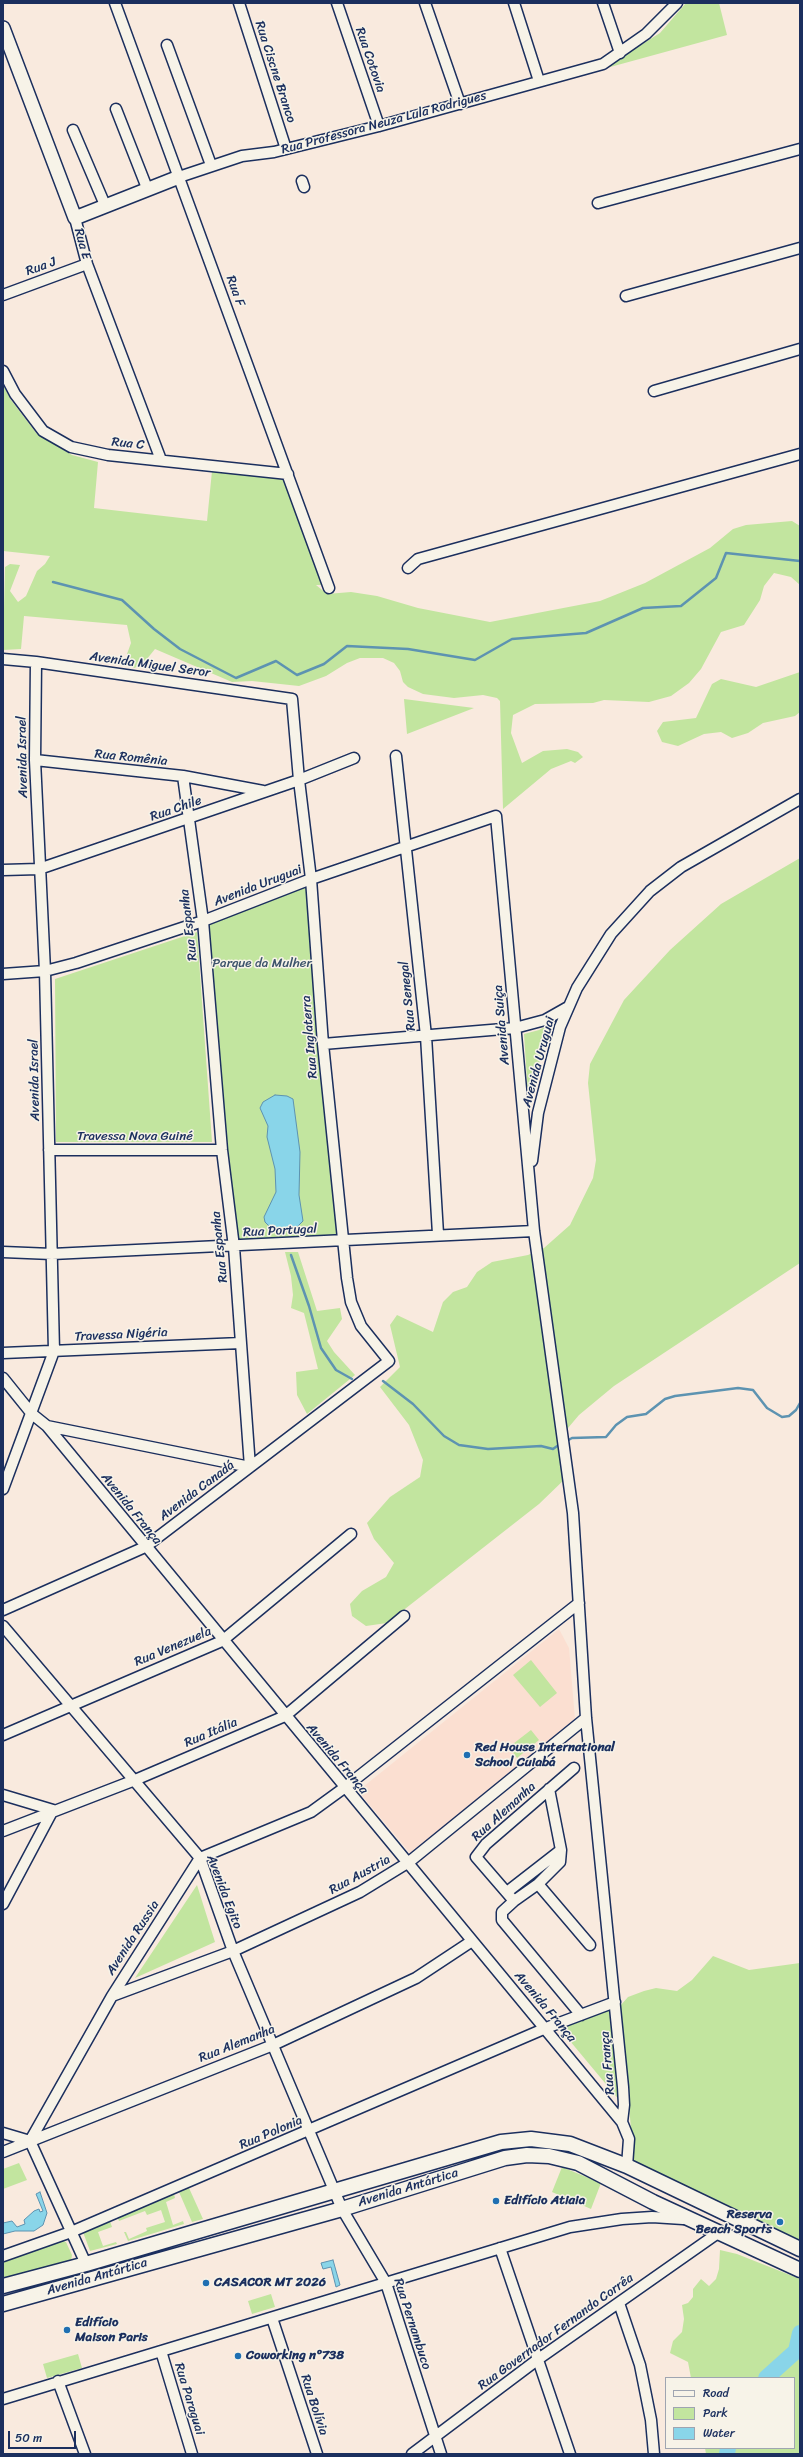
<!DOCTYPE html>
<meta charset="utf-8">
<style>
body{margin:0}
#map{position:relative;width:803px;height:2457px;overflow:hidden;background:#f9eade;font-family:Sriracha,sans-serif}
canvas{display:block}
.frame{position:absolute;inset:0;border:4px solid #1b2f5e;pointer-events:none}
.legend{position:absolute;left:665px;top:2377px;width:130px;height:72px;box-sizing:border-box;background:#f7f3e8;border:1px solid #9fa5b1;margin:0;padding:5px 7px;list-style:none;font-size:12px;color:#1b2f5e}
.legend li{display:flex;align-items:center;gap:8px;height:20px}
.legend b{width:20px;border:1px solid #9fa5b1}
.scale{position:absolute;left:8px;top:2431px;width:68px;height:18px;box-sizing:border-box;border:2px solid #1b2f5e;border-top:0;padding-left:5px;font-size:12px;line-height:14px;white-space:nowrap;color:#1b2f5e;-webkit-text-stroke:3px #f7f3e8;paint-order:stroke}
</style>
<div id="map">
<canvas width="803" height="2457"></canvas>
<div class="frame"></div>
<ul class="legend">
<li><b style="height:5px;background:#f7f3e8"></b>Road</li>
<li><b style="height:11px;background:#c2e59f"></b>Park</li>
<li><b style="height:11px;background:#89d5e9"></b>Water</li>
</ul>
<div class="scale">50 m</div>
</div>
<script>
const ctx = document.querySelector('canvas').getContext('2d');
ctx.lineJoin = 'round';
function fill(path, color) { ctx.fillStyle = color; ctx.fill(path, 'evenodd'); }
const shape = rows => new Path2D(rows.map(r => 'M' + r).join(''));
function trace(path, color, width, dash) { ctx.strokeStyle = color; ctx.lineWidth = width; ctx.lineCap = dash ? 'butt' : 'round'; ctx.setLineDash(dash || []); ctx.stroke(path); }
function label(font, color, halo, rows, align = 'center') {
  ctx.font = font + ' Sriracha,sans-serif'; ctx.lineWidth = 3; ctx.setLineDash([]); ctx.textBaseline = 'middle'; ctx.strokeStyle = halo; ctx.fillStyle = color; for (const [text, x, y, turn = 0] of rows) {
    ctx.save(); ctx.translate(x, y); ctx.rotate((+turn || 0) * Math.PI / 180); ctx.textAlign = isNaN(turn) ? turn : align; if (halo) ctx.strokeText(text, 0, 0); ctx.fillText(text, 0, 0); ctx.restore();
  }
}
fill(shape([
 [559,1629,569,1648,575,1719,411,1854,358,1791]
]), '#fbdfd1');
fill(shape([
 [686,3,719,3,727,35,603,69,660,33],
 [3,384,11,400,37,434,72,455,98,462,94,508,207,521,212,471,283,479,322,585,316,585,327,594,351,592,377,596,418,608,490,622,600,601,645,583,710,548,733,529,746,525,792,521,800,526,800,585,791,577,774,573,764,586,760,600,744,625,721,632,701,669,689,683,671,696,649,702,604,700,593,703,535,704,513,715,511,733,522,763,543,751,567,749,578,752,583,757,575,763,571,761,551,769,503,809,500,701,497,698,483,695,454,698,423,694,408,687,403,682,400,671,394,663,383,658,360,658,347,663,326,676,299,686,252,681,232,682,155,649,142,665,134,668,128,663,127,654,131,643,127,625,24,616,21,649,3,650,5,567,10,564,20,565,10,591,18,602,26,596,37,571,45,564,50,556,3,551],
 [800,672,800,712,795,716,763,723,748,733,732,738,721,732,704,734,678,746,662,742,657,731,663,722,696,718,712,684,721,679,756,687],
 [404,699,474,708,407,734],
 [800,858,800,1263,614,1386,579,1415,568,1428,562,1443,567,1477,539,1504,387,1623,366,1626,352,1616,350,1604,362,1591,386,1577,394,1563,374,1539,367,1523,390,1497,420,1477,423,1460,409,1425,380,1387,400,1367,390,1325,397,1315,433,1332,443,1302,453,1292,467,1287,477,1272,492,1262,528,1255,544,1248,570,1225,593,1178,596,1160,588,1083,590,1064,624,1000,670,950,721,904],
 [307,884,339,1238,236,1242,205,922],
 [197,932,212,1142,56,1142,55,979],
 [552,1023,537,1070,529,1109,524,1034,539,1030],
 [285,1252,298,1252,317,1311,340,1308,342,1319,327,1341,334,1352,355,1375,307,1414,297,1395,296,1372,318,1369,304,1313,291,1308,293,1295,291,1276],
 [531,1660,557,1693,540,1707,513,1675],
 [531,1730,539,1740,517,1758,509,1747],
 [197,1885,215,1942,135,1978],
 [713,1956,749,1970,800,1963,800,2243,719,2201,634,2162,620,2006,628,1997,644,1991,656,1988,677,1991,692,1980],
 [611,2008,620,2101,560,2029,562,2025],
 [19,2163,27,2180,3,2189,3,2169],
 [562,2167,601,2183,591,2209,552,2192],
 [189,2188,203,2219,192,2222,179,2192],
 [174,2194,175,2198,166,2202,173,2225,183,2221,184,2224,128,2241,124,2232,126,2232,129,2239,147,2231,146,2228,165,2222,161,2210,147,2215,145,2211,119,2221,117,2216],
 [110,2221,112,2227,98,2232,103,2246,116,2242,117,2244,90,2251,83,2232],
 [60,2240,66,2242,72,2255,71,2262,3,2282,3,2259],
 [720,2250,737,2254,800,2279,800,2454,706,2454,705,2448,794,2448,794,2378,691,2378,688,2362,670,2353,673,2341,682,2332,684,2319,682,2305,688,2303,693,2297,693,2289,701,2279,709,2286,716,2279,719,2269],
 [271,2294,275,2307,252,2314,248,2301],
 [78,2354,82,2368,47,2378,43,2364]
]), '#c2e59f');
const water = shape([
 [275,1095,287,1096,293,1099,300,1152,299,1195,303,1221,295,1229,289,1231,273,1230,265,1222,264,1217,276,1192,275,1169,267,1137,268,1126,260,1108,263,1102,275,1095],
 [40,2192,47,2213,43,2225,34,2231,15,2231,3,2234,3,2223,12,2221,17,2227,25,2224,24,2220,34,2211,39,2209,40,2212,43,2211,36,2194,40,2192],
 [333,2260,340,2285,336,2287,331,2267,323,2269,321,2263,333,2260]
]);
fill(water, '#89d5e9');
trace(water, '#5d93b1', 1);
trace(shape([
 [53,582,122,600,154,629,180,649,236,678,276,661,297,675,324,664,347,646,408,649,475,660,512,639,586,633,643,608,681,606,716,578,726,553,800,561],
 [291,1255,309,1306,321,1348,336,1370,352,1379],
 [383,1381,413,1404,444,1436,459,1445,488,1449,541,1446,553,1449,560,1444],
 [565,1442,572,1438,606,1437,616,1425,627,1417,646,1414,665,1399,675,1396,738,1388,753,1390,767,1408,782,1417,789,1416,796,1410,800,1403]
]), '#5d93b1', 2.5);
trace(shape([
 [766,2378,796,2351,800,2333],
 [727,2454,728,2448]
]), '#89d5e9', 16);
const minor = shape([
 [115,3,329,588],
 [239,3,286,149],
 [337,3,379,126],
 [425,3,460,104],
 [514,3,539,81],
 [603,3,620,53],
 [167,45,211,165],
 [116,109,147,188],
 [73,130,105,205],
 [179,177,242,156,274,152,379,126,603,64,646,34,677,3],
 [302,181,304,187],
 [598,203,800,149],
 [75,218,87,264,161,460],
 [3,295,87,264],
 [626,296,800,248],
 [3,371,15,394,43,431,71,447,108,455,288,474],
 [654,391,800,349],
 [408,568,418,559,800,454],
 [3,659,36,662,292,699,299,780,311,879,323,1044,347,1278,351,1302,361,1326,389,1361,145,1547,3,1610],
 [396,756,426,1036,438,1234],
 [35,760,183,776,203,921,222,1150,234,1247,250,1467],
 [183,776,263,791],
 [3,870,39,869,299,780,354,758],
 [3,974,45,971,76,963,203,921,311,879,496,816,534,1231,573,1513,586,1718,623,2087,624,2105,622,2122],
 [323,1044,515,1028,545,1020,568,1007],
 [49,1150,222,1150],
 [532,1161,538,1113,560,1027,577,988,611,934,650,891,681,867,800,799],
 [3,1252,52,1254,534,1231],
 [3,1353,241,1343],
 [3,1378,32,1414,47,1426,622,2122,629,2139,627,2166],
 [47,1426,250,1467],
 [3,1489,54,1351,45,971,35,760,36,662],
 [3,1626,200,1858,233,1951,342,2209,386,2283,441,2454],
 [3,1735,222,1641,351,1534],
 [574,1768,486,1844,476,1857,514,1901,502,1912,502,1920,581,2015],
 [3,1795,53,1810,3,1904],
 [3,1831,135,1780,285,1716,404,1616],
 [538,1884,590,1945],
 [507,1892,561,1850],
 [514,1901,538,1884,560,1862,561,1850,549,1789],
 [112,1996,233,1951,360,1892,409,1862,586,1718],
 [3,2133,30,2141],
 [3,2152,273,2045,416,1978,472,1941],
 [500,2248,570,2454],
 [3,2256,71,2232,546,2028,615,2002],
 [86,2264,30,2141,112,1996,200,1858,311,1812,344,1788,579,1603],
 [619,2303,640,2365,651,2420,654,2454],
 [272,2318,317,2454],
 [161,2351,192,2454],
 [58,2381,85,2454],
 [3,2399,570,2227,622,2219,652,2217,683,2219],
 [412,2454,537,2360,718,2233]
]);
const tertiary = shape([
 [3,28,75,218,179,177]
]);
const secondary = shape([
 [3,2286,86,2264,501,2142,531,2139,570,2144,627,2166,800,2249],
 [3,2304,342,2209,505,2158,527,2155,549,2156,578,2163,653,2202,800,2270]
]);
trace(minor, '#1b2f5e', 13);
trace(tertiary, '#1b2f5e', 16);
trace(secondary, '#1b2f5e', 17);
trace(minor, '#f7f3e8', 10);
trace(tertiary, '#f7f3e8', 13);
trace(secondary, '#f7f3e8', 14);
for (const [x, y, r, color] of [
 [467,1755,4,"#1f6fb2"],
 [496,2201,4,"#1f6fb2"],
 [780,2222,4,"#1f6fb2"],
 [206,2283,4,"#1f6fb2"],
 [67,2330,4,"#1f6fb2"],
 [238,2356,4,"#1f6fb2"]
]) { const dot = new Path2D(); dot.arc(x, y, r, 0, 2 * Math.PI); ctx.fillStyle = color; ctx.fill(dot); trace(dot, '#f7f3e8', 1.5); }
label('13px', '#1b2f5e', '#f7f3e8', [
 ["Rua Cotovia",370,60,71],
 ["Rua Ciscne Branco",275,72,72],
 ["Rua Professora Neuza Lula Rodrigues",384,123,-15],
 ["Rua E",82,244,75],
 ["Rua J",41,267,-20],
 ["Rua F",235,291,70],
 ["Rua C",128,444,6],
 ["Avenida Miguel Seror",150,665,8],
 ["Avenida Israel",23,757,-91],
 ["Rua Romênia",131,758,6],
 ["Rua Chile",176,809,-19],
 ["Avenida Uruguai",258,886,-21],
 ["Rua Espanha",189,925,-97],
 ["Rua Senegal",408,996,-96],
 ["Avenida Suiça",502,1025,-95],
 ["Rua Inglaterra",310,1037,-95],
 ["Avenida Uruguai",539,1062,-75],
 ["Avenida Israel",35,1080,-91],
 ["Travessa Nova Guiné",135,1137],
 ["Rua Portugal",280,1231,-3],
 ["Rua Espanha",220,1247,-96],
 ["Travessa Nigéria",121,1335,-3],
 ["Avenida Canadá",197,1491,-37],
 ["Avenida França",131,1509,51],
 ["Rua Venezuela",173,1647,-23],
 ["Rua Itália",211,1733,-23],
 ["Avenida França",337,1759,50],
 ["Rua Alemanha",504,1812,-42],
 ["Rua Austria",360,1875,-29],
 ["Avenida Egito",224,1892,69],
 ["Avenida Russia",133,1938,-57],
 ["Avenida França",545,2007,50],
 ["Rua Alemanha",237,2044,-22],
 ["Rua França",608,2063,-95],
 ["Rua Polonia",271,2133,-23],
 ["Avenida Antártica",408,2188,-17],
 ["Avenida Antártica",97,2277,-16],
 ["Rua Pernambuco",412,2324,72],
 ["Rua Governador Fernando Corrêa",556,2332,-36],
 ["Rua Paraguai",189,2399,73],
 ["Rua Bolívia",314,2405,72]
]);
label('13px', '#3c536b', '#f7f3e8', [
 ["Parque da Mulher",262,964]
]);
label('bold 13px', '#1b2f5e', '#f7f3e8', [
 ["Red House International",475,1748],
 ["School Cuiabá",475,1763],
 ["Edifício Atiaia",504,2201],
 ["Reserva",772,2215,"right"],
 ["Beach Sports",772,2230,"right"],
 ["CASACOR MT 2026",214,2283],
 ["Edifício",75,2323],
 ["Maison Paris",75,2338],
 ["Coworking n°738",246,2356]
], 'left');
</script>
